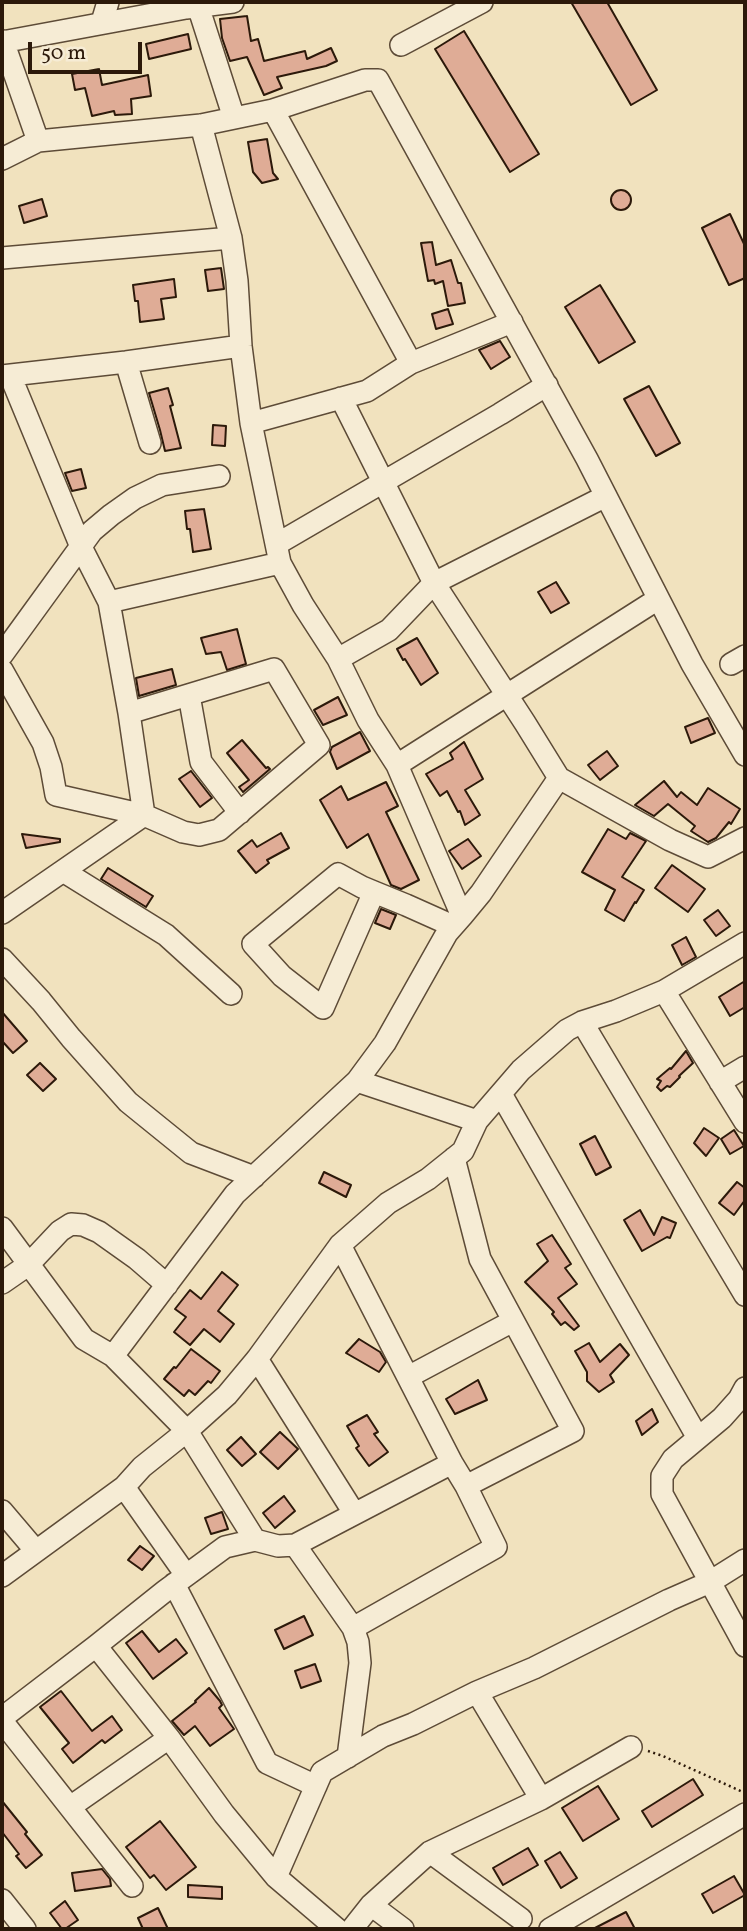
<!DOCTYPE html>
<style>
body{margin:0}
#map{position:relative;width:747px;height:1931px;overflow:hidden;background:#f1e2be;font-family:Vollkorn,serif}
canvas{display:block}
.frame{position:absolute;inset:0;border:4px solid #2c190a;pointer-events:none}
.scale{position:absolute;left:28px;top:42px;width:114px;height:32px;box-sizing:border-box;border:4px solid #2c190a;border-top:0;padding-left:9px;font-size:21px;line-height:24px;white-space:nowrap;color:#2c190a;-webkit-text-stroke:5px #f6ecd5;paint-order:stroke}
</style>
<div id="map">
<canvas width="747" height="1931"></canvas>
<div class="frame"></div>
<div class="scale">50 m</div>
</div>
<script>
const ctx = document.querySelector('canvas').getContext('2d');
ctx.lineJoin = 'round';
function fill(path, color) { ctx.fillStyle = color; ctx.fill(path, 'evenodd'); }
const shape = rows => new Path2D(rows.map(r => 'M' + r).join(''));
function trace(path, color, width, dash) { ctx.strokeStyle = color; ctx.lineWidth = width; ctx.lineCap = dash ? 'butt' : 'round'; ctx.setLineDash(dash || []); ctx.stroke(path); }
const building = shape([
 [571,2,607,2,657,90,631,105,571,2],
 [247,16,251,41,258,39,264,61,305,51,307,59,331,48,337,61,326,66,277,77,282,88,264,95,247,57,230,61,222,38,220,19,247,16],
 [464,31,539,154,510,172,435,49,464,31],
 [188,34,191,49,149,59,146,44,188,34],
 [99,69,102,85,148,75,151,96,131,99,132,114,115,115,114,111,92,116,85,88,75,90,72,74,99,69],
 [267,139,273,173,278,179,262,183,253,172,248,142,267,139],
 '611 200a10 10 0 1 1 20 0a10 10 0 1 1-20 0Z',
 [42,199,47,216,24,223,19,206,42,199],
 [730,214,745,246,745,278,729,285,702,228,730,214],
 [432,242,436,265,451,260,458,283,461,283,465,303,448,306,443,281,435,284,434,280,428,281,421,243,432,242],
 [221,268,224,289,208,291,205,270,221,268],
 [174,279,176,297,161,299,164,319,140,322,138,301,135,301,133,285,174,279],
 [600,285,635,342,599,363,565,307,600,285],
 [448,309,453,324,436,329,432,314,448,309],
 [500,341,510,357,491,369,479,350,500,341],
 [649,386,680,443,656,456,624,399,649,386],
 [168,388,173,405,170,406,181,448,165,451,160,430,149,393,168,388],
 [213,425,226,426,225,446,212,445,213,425],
 [81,469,86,488,72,491,65,473,81,469],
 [204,509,211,549,193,552,190,529,187,529,185,511,204,509],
 [556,582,569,603,551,613,538,592,556,582],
 [237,629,246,664,227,670,221,652,206,654,201,638,237,629],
 [417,638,438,673,421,685,405,659,403,660,397,649,417,638],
 [172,669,176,685,139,696,136,678,172,669],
 [338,697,347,715,323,725,314,710,338,697],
 [708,718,715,733,691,743,685,727,708,718],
 [360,732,370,751,337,769,330,752,332,747,360,732],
 [242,740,266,768,268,767,270,769,243,792,239,787,249,780,227,753,242,740],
 [464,742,483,779,465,790,480,815,465,825,460,811,458,812,447,791,440,796,426,774,453,759,450,753,464,742],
 [607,751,618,766,600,780,588,765,607,751],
 [191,771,212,798,200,807,179,779,191,771],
 [664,781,677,797,681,792,697,805,708,788,740,809,731,824,729,822,716,838,708,842,691,831,695,826,668,804,654,816,635,805,664,781],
 [386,782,398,806,386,812,419,880,401,889,391,885,368,834,347,848,320,800,341,786,348,800,386,782],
 [608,829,626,839,630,833,646,841,622,877,644,890,636,903,635,902,624,921,605,910,615,890,582,872,608,829],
 [281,833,289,848,267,860,269,863,256,873,238,851,252,840,257,847,281,833],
 [22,834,60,839,60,842,26,848,22,834],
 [468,839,481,856,462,869,449,851,468,839],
 [672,865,705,889,688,912,655,888,672,865],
 [108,868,153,896,146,907,101,879,108,868],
 [381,909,396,915,390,929,375,923,381,909],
 [718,910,730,926,716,936,704,920,718,910],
 [686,937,696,957,682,965,672,945,686,937],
 [745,981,745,1007,730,1016,719,997,745,981],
 [2,1012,27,1041,13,1053,2,1041,2,1012],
 [686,1051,693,1063,679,1076,680,1077,670,1087,667,1086,661,1091,657,1087,661,1081,657,1079,670,1068,671,1069,686,1051],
 [40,1063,56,1079,43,1091,27,1075,40,1063],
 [704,1128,719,1138,706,1156,694,1143,704,1128],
 [734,1130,744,1146,730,1154,721,1139,734,1130],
 [595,1136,611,1167,596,1175,580,1144,595,1136],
 [324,1172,351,1185,346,1197,319,1183,324,1172],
 [737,1182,745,1188,745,1200,734,1215,719,1203,737,1182],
 [640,1210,654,1235,662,1217,676,1223,670,1238,667,1237,642,1251,624,1220,640,1210],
 [552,1235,571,1264,565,1268,577,1284,558,1298,579,1326,574,1330,565,1322,561,1325,552,1314,554,1312,525,1282,548,1261,537,1244,552,1235],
 [222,1272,238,1285,218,1311,234,1324,220,1342,204,1329,190,1345,174,1332,186,1317,175,1309,190,1290,201,1299,222,1272],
 [359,1339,380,1352,386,1362,379,1372,346,1353,359,1339],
 [589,1343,600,1362,620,1344,629,1355,610,1375,614,1382,599,1392,587,1381,587,1372,575,1351,589,1343],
 [191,1349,220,1371,211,1383,208,1381,195,1395,189,1390,184,1396,164,1379,174,1367,176,1368,191,1349],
 [478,1380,487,1400,455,1414,446,1399,478,1380],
 [652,1409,658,1422,642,1435,636,1421,652,1409],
 [367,1415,378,1432,374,1434,388,1452,369,1466,356,1448,359,1446,347,1426,367,1415],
 [280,1432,298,1449,278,1469,260,1452,280,1432],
 [241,1437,256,1454,242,1466,227,1450,241,1437],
 [284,1496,295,1511,275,1528,263,1513,284,1496],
 [222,1512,228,1529,211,1534,205,1518,222,1512],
 [140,1546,154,1556,142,1570,128,1560,140,1546],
 [304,1616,313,1635,284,1649,275,1630,304,1616],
 [142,1631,159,1652,176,1639,187,1653,153,1679,126,1643,142,1631],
 [315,1664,321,1681,301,1688,295,1671,315,1664],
 [209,1688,220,1701,222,1705,219,1708,234,1729,210,1746,195,1726,184,1735,172,1721,196,1702,195,1701,209,1688],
 [61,1691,92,1731,112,1716,122,1730,105,1743,102,1740,73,1763,62,1749,69,1743,40,1707,61,1691],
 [693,1779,703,1795,652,1827,642,1811,693,1779],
 [598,1786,619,1819,583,1841,562,1808,598,1786],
 [2,1801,27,1832,25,1834,42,1855,26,1868,16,1856,19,1854,2,1832,2,1801],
 [160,1821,196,1867,166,1890,154,1875,150,1878,126,1847,160,1821],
 [528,1848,538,1865,503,1885,493,1868,528,1848],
 [560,1852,577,1878,561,1888,545,1861,560,1852],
 [102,1869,110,1879,111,1886,75,1891,72,1873,102,1869],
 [734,1876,745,1895,713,1913,702,1894,734,1876],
 [188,1885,222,1887,222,1899,188,1897,188,1885],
 [65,1901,78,1920,65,1929,62,1929,50,1913,65,1901],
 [158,1908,168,1929,143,1929,138,1918,158,1908],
 [626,1912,635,1929,593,1929,626,1912]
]);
fill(building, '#dfac96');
trace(building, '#2c190a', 2);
const minor = shape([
 [198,6,234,118],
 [102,22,108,2],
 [3,41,38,141],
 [2,42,186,8,233,2],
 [401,45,482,2],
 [273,110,411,363],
 [2,159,38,141,201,125,273,110,365,80,378,80,587,459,692,664,745,755],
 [2,258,231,238],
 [126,362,150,443],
 [10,375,81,547,109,602,129,713,144,815],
 [2,376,126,362,241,346],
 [341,398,434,583,525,723,559,778,670,840,708,857,745,838],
 [251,423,367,391,411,363,512,322],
 [277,544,500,414,547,385],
 [109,602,280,563],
 [2,655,92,531,111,515,135,498,162,485,219,476],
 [338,659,389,630,434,583,606,496],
 [731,664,745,656],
 [2,670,43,743,51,767,56,795,144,815,183,832,199,835,219,830,319,745,274,669,129,713],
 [189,695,201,762,240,813],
 [397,765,658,599],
 [63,871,166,935,231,994],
 [374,892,323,1008,282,976,253,944,338,874,362,887,374,892,406,905,453,926],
 [2,913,144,815],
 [462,916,481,893,559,778],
 [2,959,41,1001,71,1038,128,1102,191,1153,254,1177],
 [664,991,745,1122],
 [582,1022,745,1295],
 [357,1081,477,1121],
 [720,1082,745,1067],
 [501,1094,698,1438],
 [454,1158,480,1259,573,1431,466,1486],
 [2,1228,84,1339,113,1356,187,1431,255,1540],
 [340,1245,452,1463,466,1486,496,1547,353,1628],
 [2,1283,28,1265,60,1231,71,1224,83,1225,99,1232,137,1259,167,1285],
 [113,1356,235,1194,357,1081,385,1043,447,933,462,916,397,765,368,720,338,659,303,605,280,563,251,423,241,346,237,281,231,238,201,125],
 [257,1359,354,1513],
 [408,1377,513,1321],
 [745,1388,739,1399,722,1418,673,1459,662,1476,662,1494,745,1646],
 [124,1487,186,1575],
 [2,1511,36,1551],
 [295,1545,353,1628,358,1642,360,1663,348,1757],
 [2,1576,124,1487,142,1467,187,1431,227,1395,257,1359,340,1245,388,1203,428,1179,463,1151,477,1121,521,1070,567,1030,582,1022,616,1011,664,991,745,943],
 [174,1584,267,1763,316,1786],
 [96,1646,169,1738,224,1814,276,1877,337,1929],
 [477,1692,541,1799],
 [2,1718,96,1646,165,1591,225,1547,255,1540,278,1546,295,1545,452,1463],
 [2,1721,132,1886],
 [70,1807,169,1738],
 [430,1852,521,1919],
 [276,1877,322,1772,383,1736,413,1724,477,1692,534,1668,669,1600,710,1582,745,1560],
 [2,1900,25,1929],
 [371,1905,403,1929],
 [352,1929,371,1905,430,1852,541,1799,631,1747],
 [550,1929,745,1814]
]);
trace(minor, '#5d4b37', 24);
trace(shape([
 [648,1751,663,1756,745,1793]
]), '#2c190a', 2.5, [2, 3.5]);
trace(minor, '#f6ecd5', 21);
</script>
